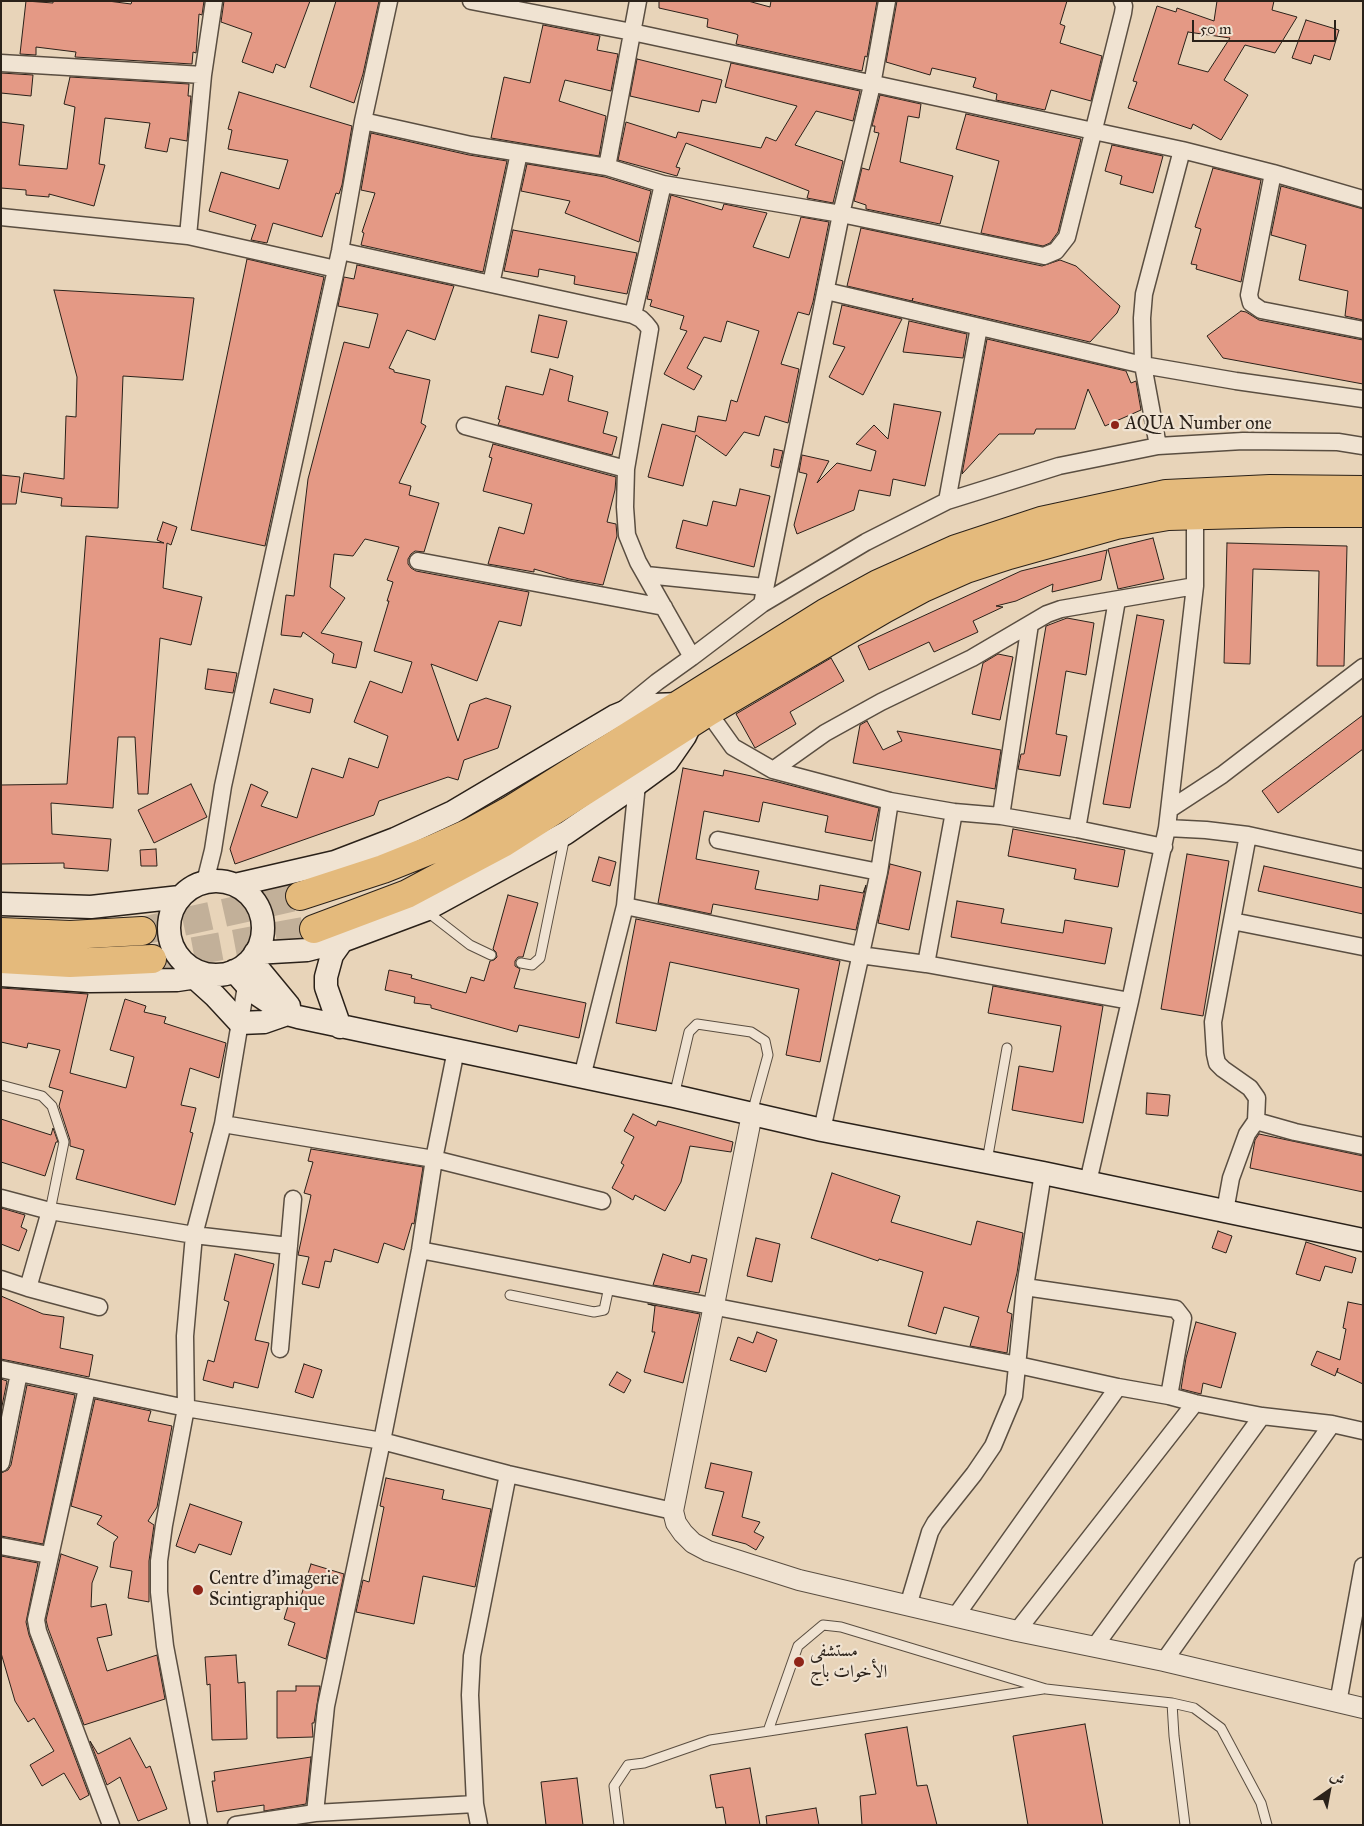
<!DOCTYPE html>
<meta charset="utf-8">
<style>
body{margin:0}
#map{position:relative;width:1364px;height:1826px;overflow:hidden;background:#e8d4b9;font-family:"IM FELL Great Primer",Amiri,serif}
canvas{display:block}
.frame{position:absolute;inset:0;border:2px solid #2a2119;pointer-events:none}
.north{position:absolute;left:1304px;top:1766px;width:50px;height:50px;-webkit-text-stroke:4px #f0e3d2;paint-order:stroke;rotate:33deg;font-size:14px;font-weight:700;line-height:20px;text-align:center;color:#2a2119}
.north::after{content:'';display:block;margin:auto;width:18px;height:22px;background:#2a2119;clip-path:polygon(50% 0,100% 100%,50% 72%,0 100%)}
.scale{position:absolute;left:1192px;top:20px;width:144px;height:22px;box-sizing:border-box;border:2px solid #2a2119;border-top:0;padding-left:6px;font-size:15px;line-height:18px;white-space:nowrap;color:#2a2119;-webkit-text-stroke:4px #f0e3d2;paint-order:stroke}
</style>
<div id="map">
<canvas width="1364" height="1826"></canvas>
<div class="frame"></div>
<div class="north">ش</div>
<div class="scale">50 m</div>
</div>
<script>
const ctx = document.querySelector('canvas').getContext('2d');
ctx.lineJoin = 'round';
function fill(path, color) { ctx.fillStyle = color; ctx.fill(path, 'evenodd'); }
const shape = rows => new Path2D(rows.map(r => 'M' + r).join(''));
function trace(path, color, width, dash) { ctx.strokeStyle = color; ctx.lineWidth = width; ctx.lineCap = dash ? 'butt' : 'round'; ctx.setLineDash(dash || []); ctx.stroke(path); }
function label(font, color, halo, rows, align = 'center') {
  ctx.font = font + ' "IM FELL Great Primer",Amiri,serif'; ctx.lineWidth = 4.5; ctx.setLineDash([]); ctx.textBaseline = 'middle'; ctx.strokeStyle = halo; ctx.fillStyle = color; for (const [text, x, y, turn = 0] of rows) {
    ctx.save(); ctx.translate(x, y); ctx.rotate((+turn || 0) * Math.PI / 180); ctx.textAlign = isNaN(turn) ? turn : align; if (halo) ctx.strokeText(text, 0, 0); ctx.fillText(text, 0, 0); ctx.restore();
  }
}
const building = shape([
 [26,1,53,3,53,1,108,1,131,4,132,1,204,1,202,15,199,14,196,53,193,52,192,64,75,57,76,52,36,47,36,55,20,54,26,1],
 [224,1,310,1,285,68,276,64,273,73,242,62,252,33,221,22,224,1],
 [336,1,379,1,363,74,354,103,310,87,336,1],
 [659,1,748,1,770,7,771,1,877,1,867,57,865,56,862,71,736,44,738,35,736,34,707,27,708,19,659,8,659,1],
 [897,1,1067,1,1060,24,1065,26,1060,43,1102,56,1091,101,1051,90,1045,110,996,100,997,94,973,87,976,78,932,68,930,75,886,62,897,1],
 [1217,1,1274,1,1272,10,1297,17,1275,53,1245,45,1224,80,1248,95,1221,140,1193,124,1191,129,1128,108,1137,82,1133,81,1157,6,1176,12,1177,8,1214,21,1217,1],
 [1188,32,1230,38,1208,72,1178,64,1188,32],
 [1306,20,1339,30,1330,60,1314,55,1311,64,1292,58,1306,20],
 [543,25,600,36,597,50,618,54,611,91,565,80,559,101,606,116,599,156,491,138,504,77,530,83,543,25],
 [637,59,722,80,716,103,702,100,699,112,630,96,637,59],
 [731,63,860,91,853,121,816,111,795,145,843,161,833,203,807,198,809,191,686,143,676,167,680,168,677,176,618,160,626,122,676,138,678,132,761,148,766,137,776,141,797,106,725,87,731,63],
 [1,73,33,75,31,96,1,93,1,73],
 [70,77,189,84,188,96,191,96,187,141,170,138,167,152,145,148,150,123,105,118,99,164,105,165,94,206,49,194,49,197,26,195,26,190,1,188,1,122,24,125,19,165,67,169,75,107,64,104,70,77],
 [239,92,352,126,342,185,339,194,336,193,322,237,273,223,267,243,251,240,256,225,209,211,221,172,279,189,288,160,228,149,232,130,228,129,239,92],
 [880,95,921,104,919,118,908,116,900,162,953,176,940,224,866,209,866,205,854,201,862,168,869,170,879,133,874,132,875,126,872,126,880,95],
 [966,114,1081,139,1058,232,1050,243,1043,246,981,233,999,161,956,149,966,114],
 [371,133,469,155,507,161,483,272,361,245,364,233,362,232,375,193,361,190,371,133],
 [1112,145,1163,156,1153,193,1120,184,1122,176,1105,171,1112,145],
 [527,164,605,177,651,191,639,242,565,213,570,201,521,191,527,164],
 [1213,168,1261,180,1241,282,1196,269,1197,265,1191,264,1201,229,1195,227,1213,168],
 [1281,186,1363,209,1363,320,1345,316,1348,291,1299,280,1306,245,1271,235,1281,186],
 [671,195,722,210,724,204,767,213,753,247,789,258,801,217,829,222,813,302,809,315,798,312,781,364,799,369,788,423,765,416,759,436,744,432,726,456,696,435,683,486,648,477,662,424,695,432,698,416,726,421,731,400,737,402,759,331,727,321,721,342,704,337,687,368,702,376,694,390,664,374,687,331,680,329,684,316,650,306,652,300,647,299,671,195],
 [861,228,1042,266,1060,260,1076,266,1120,306,1117,313,1090,342,912,301,913,298,912,301,847,286,861,228],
 [513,230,637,253,627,294,574,284,575,276,539,269,538,277,504,271,513,230],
 [247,259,324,277,265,546,191,530,247,259],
 [357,265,454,286,435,340,407,330,389,368,394,370,394,372,430,380,421,423,426,426,399,483,411,486,409,495,439,503,424,552,415,551,411,554,408,559,408,564,411,568,416,571,529,592,521,626,499,621,477,681,431,664,458,741,470,704,486,698,511,706,498,748,464,760,458,780,448,777,379,801,374,815,235,864,230,849,251,784,268,792,261,806,297,818,312,768,343,778,349,758,378,768,388,736,354,722,370,681,402,693,412,662,374,651,389,601,387,601,393,582,387,580,399,547,365,539,353,556,334,554,330,587,345,598,321,633,362,642,356,668,332,663,334,654,303,632,301,637,281,635,286,595,294,596,308,479,344,342,369,348,378,314,338,306,344,277,354,279,357,265],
 [54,290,194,298,183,380,123,376,118,508,61,506,62,498,21,492,24,473,64,479,66,416,76,417,77,377,54,290],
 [842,305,902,319,863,395,829,377,845,347,833,344,842,305],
 [1241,311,1246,312,1259,320,1363,340,1363,384,1223,358,1207,336,1241,311],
 [539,315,567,321,558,358,531,352,539,315],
 [909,321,967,334,963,358,903,352,909,321],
 [987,339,1126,371,1131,383,1136,381,1141,410,1105,426,1088,389,1075,429,1036,429,1034,434,999,434,962,474,987,339],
 [550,369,573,376,568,401,608,412,603,433,617,437,612,455,498,425,500,420,498,419,506,386,543,395,550,369],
 [894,404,941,412,925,486,893,479,890,496,859,490,854,510,797,534,794,525,807,474,799,472,802,455,829,461,817,483,837,463,871,471,876,451,856,444,874,425,888,439,894,404],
 [493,444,616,477,615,490,607,522,616,524,617,536,603,585,569,579,534,569,534,572,488,564,499,527,524,534,532,504,483,491,492,458,489,457,493,444],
 [774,449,783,451,779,468,771,466,774,449],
 [1,475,20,477,16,504,1,504,1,475],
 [740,489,770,496,754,567,676,548,683,520,707,526,713,501,736,506,740,489],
 [163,522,177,527,171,545,167,543,163,588,202,597,191,645,160,638,148,794,138,794,135,737,118,737,113,808,51,803,52,834,111,839,108,871,64,868,64,863,1,864,1,785,67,784,86,536,164,543,157,540,163,522],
 [1153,538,1164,579,1118,589,1108,549,1153,538],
 [1227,543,1347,546,1344,666,1317,666,1319,571,1253,569,1250,664,1224,663,1227,543],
 [1107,550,1101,580,1052,592,1053,584,1016,601,996,606,1003,607,973,621,978,632,934,652,929,642,869,670,858,646,1021,571,1107,550],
 [1137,615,1164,620,1130,808,1103,804,1137,615],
 [1067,618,1094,623,1086,675,1066,671,1056,734,1067,736,1060,776,1018,769,1021,754,1024,754,1046,626,1067,618],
 [998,654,1013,657,1000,720,972,714,983,663,998,654],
 [831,658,844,681,790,712,796,724,755,748,736,714,831,658],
 [208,669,237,673,233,693,205,689,208,669],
 [274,689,313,699,310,713,270,703,274,689],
 [1363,715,1363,749,1278,813,1262,791,1363,715],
 [867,721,883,750,902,741,897,731,1001,750,995,789,853,763,860,725,867,721],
 [683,768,723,776,724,770,774,781,879,808,872,841,825,832,828,816,763,802,759,822,704,811,696,859,759,871,755,889,818,900,820,885,863,893,866,885,856,930,713,904,711,914,658,903,683,768],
 [191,784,207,817,154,843,138,810,191,784],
 [1013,829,1125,850,1118,887,1074,879,1076,869,1008,856,1013,829],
 [156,849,157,866,141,866,140,850,156,849],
 [1187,854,1229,861,1203,1016,1161,1009,1187,854],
 [599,857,616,862,610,886,592,881,599,857],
 [890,864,921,872,909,930,878,923,890,864],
 [1264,866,1363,888,1363,914,1258,891,1264,866],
 [508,895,538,903,523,957,518,957,515,961,515,966,520,969,514,988,586,1003,579,1038,519,1025,517,1032,431,1008,431,1005,414,1003,415,997,385,990,389,970,412,975,411,978,466,993,471,977,484,981,490,961,494,960,497,957,496,952,493,949,508,895],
 [957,901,1004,909,1001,923,1063,933,1065,920,1112,928,1105,964,951,937,957,901],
 [636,919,840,961,820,1062,786,1055,799,989,670,962,656,1031,616,1023,636,919],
 [993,986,1103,1006,1083,1123,1012,1110,1019,1066,1053,1072,1061,1026,988,1013,993,986],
 [1,988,88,994,70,1073,126,1088,134,1057,110,1050,125,999,146,1006,144,1012,166,1017,164,1023,226,1043,219,1078,190,1068,181,1105,196,1108,190,1132,193,1133,175,1205,76,1179,84,1150,70,1146,70,1140,59,1106,63,1091,49,1087,60,1050,28,1043,27,1048,1,1042,1,988],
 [1147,1093,1170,1095,1168,1116,1146,1114,1147,1093],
 [633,1114,656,1126,658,1121,733,1142,731,1152,690,1146,681,1182,665,1211,635,1195,633,1200,612,1188,624,1165,621,1163,634,1137,624,1131,633,1114],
 [1,1119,51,1135,53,1128,58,1142,56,1142,45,1176,1,1162,1,1119],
 [1259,1134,1363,1156,1363,1192,1250,1168,1255,1140,1259,1134],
 [311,1149,423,1167,414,1224,412,1223,404,1250,384,1243,378,1263,334,1249,331,1262,325,1261,319,1288,302,1284,309,1257,298,1255,311,1195,304,1193,313,1162,308,1161,311,1149],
 [832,1173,900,1196,891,1222,971,1245,977,1221,1023,1233,1017,1273,1007,1312,1012,1314,1007,1353,970,1346,979,1317,944,1307,936,1334,908,1326,923,1272,879,1259,878,1261,811,1238,832,1173],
 [1,1208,25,1215,21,1227,27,1230,19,1251,1,1244,1,1208],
 [1218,1231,1232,1236,1226,1253,1212,1248,1218,1231],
 [756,1238,780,1244,772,1282,747,1276,756,1238],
 [1306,1242,1356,1258,1352,1273,1325,1266,1320,1281,1296,1274,1306,1242],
 [235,1254,274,1264,255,1340,269,1343,258,1388,234,1382,233,1388,203,1380,208,1360,214,1362,229,1302,224,1300,235,1254],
 [663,1254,690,1263,692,1255,707,1259,699,1293,653,1285,663,1254],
 [1,1296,43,1314,64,1317,60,1348,93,1355,89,1377,1,1359,1,1296],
 [1348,1302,1363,1305,1363,1384,1337,1372,1338,1368,1335,1376,1311,1365,1317,1351,1340,1360,1346,1329,1343,1328,1348,1302],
 [648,1304,700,1314,683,1383,644,1372,655,1332,652,1332,655,1306,648,1304],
 [1196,1322,1236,1333,1221,1388,1203,1383,1201,1394,1181,1389,1186,1358,1196,1322],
 [757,1332,777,1340,766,1372,730,1360,738,1337,753,1343,757,1332],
 [304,1364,322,1370,313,1398,295,1392,304,1364],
 [617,1372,631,1380,624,1393,609,1385,617,1372],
 [1,1379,7,1381,1,1411,1,1379],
 [27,1385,75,1395,43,1544,1,1536,1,1473,8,1470,11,1465,27,1385],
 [95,1399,151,1411,148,1421,172,1426,157,1507,148,1521,154,1525,149,1561,149,1602,128,1598,132,1571,110,1567,114,1542,118,1537,97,1524,102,1516,71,1506,95,1399],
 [711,1463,752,1472,742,1517,760,1522,754,1532,764,1537,756,1550,746,1544,712,1535,724,1492,705,1488,711,1463],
 [386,1478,444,1490,442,1499,491,1509,475,1587,423,1576,414,1624,356,1612,363,1580,369,1582,384,1507,380,1506,386,1478],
 [190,1504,242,1522,231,1555,199,1544,195,1553,176,1546,190,1504],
 [61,1554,98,1567,92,1583,91,1607,106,1604,112,1635,97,1638,107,1671,157,1655,165,1699,84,1725,48,1628,46,1620,61,1554],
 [1,1556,38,1563,26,1622,29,1635,89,1795,80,1800,64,1773,42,1786,30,1765,54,1751,34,1718,28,1722,15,1701,1,1653,1,1556],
 [311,1564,344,1574,326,1659,288,1645,295,1623,284,1619,289,1603,298,1606,311,1564],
 [236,1655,238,1683,245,1682,247,1739,212,1740,210,1684,207,1685,205,1657,236,1655],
 [296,1686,320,1686,314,1723,312,1723,313,1737,277,1738,277,1691,296,1691,296,1686],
 [1085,1724,1103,1825,1028,1825,1013,1736,1085,1724],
 [907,1727,917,1786,927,1785,937,1825,862,1825,860,1796,876,1794,865,1734,907,1727],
 [130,1738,146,1768,150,1766,167,1809,138,1821,120,1777,107,1785,90,1741,98,1754,130,1738],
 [311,1757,306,1804,264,1811,264,1805,217,1812,212,1781,215,1781,214,1772,311,1757],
 [750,1768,760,1825,726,1825,723,1807,716,1808,710,1775,750,1768],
 [577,1778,583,1825,546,1825,541,1782,577,1778],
 [816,1808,819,1825,767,1825,766,1816,816,1808]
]);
fill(building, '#e49985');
trace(building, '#2a2119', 1);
trace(shape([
 [142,931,300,896],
 [152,959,314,929]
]), '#c2b099', 28, [28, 14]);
const service = shape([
 [425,910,470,945,491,955],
 [521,963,532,965,540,958,565,836],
 [1,1085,42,1096,52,1106,64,1142,50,1211],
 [674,1096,689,1032,697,1024,751,1032,765,1041,768,1055,752,1113],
 [987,1161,1007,1048],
 [510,1295,594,1312,604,1310,609,1287],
 [1172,1703,1174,1736,1185,1825],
 [768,1731,798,1646,823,1625,841,1627,1046,1689,1172,1703,1194,1708,1221,1728,1261,1803,1267,1825],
 [619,1825,614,1786,628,1765,644,1763,710,1740,1043,1689]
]);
const minor = shape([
 [471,1,632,32,1182,150,1273,173,1363,199],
 [1,63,203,75],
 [363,121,471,145,607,167,663,184,841,214,1044,256,1056,251,1067,237,1123,13,1124,6,1122,1],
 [1182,150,1144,294,1142,318,1143,365,1236,381,1363,399],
 [607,167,638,1],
 [1273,173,1249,295,1251,303,1261,310,1363,330],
 [1,217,188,236,336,269],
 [188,236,203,75,214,1],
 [340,251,633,315,641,319,646,324,650,329,626,469,625,507,627,535,638,562,692,657,762,604,866,542,947,501,1059,466,1158,446,1243,441,1338,442,1363,446],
 [491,284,519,153],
 [826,291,1143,365,1158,446],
 [633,315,663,184],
 [465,426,626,469],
 [947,501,979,327],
 [418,561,664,607],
 [646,575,765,587],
 [762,604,841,214,872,85,887,1],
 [624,709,657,682,692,657],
 [708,712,733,747,773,770,890,801,954,812,1001,816,1077,829,1164,847],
 [773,770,825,733,881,702,972,658,1047,614,1061,609,1195,586,1195,514],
 [1170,809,1222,775,1363,667],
 [1001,816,1030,624],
 [1167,828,1206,830,1248,835,1363,860],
 [1077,829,1117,600],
 [1248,835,1213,1022,1215,1054,1217,1063,1223,1069,1250,1088,1257,1098,1256,1121,1295,1132,1363,1146],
 [718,840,879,872],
 [205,882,213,850,223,786,340,251,363,121,389,1],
 [625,906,860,955,926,964,1130,1001],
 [1232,921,1363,947],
 [926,964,954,812],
 [582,1077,625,906,637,784],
 [223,1124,434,1159,602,1201],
 [822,1130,879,872,890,801],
 [1088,1182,1130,1001,1167,828,1195,586],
 [1,1198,50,1211,194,1235,289,1246],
 [1225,1211,1231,1178,1247,1134,1256,1121],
 [420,1250,1018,1365,1118,1387,1169,1396,1195,1403,1262,1416,1332,1424,1363,1431],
 [1,1279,28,1288,99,1307],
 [1025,1287,1176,1309,1183,1318,1169,1396],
 [28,1288,50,1211],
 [280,1349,293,1199],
 [1,1369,186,1408,382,1441,508,1474,673,1511],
 [87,1388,36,1620,38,1631,111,1825],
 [1,1463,19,1373],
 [1,1546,49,1555],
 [908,1606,930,1532,935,1523,974,1474,993,1446,1014,1396,1025,1287,1043,1173],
 [955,1617,1118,1387],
 [1017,1631,1195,1403],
 [1095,1646,1262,1416],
 [1164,1661,1332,1424],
 [1338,1703,1363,1566],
 [315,1813,326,1706,382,1441,420,1250,434,1159,456,1050],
 [199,1825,165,1646,159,1592,159,1561,164,1525,186,1408,185,1336,194,1235,223,1124,246,986],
 [236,1825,315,1813,475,1804],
 [479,1825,475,1804,470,1695,472,1656,508,1474]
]);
const tertiary = shape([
 [752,1114,673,1511,676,1523,683,1533,693,1543,708,1551,799,1580,1017,1631,1164,1661,1363,1708]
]);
const secondary = shape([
 '169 928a47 47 0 1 1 94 0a47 47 0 1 1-94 0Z',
 [235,885,335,862,395,839,453,812,615,716,632,709,652,705,681,704],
 [1,904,91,907,180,897],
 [255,953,307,950,342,941,425,910,566,833,637,784,667,762,685,736,691,723],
 [251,960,289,1006],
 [234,971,251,990,287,1014,298,1017,674,1096,822,1130,1043,1173,1363,1240],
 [1,975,89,981,177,980,210,975],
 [195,978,215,996,240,1023,264,1022,287,1014],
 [340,1027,326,987,326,977,332,955,342,941]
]);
const trunk = shape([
 [300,896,383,869,433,849,471,832,509,811,825,613,878,584,956,549,1041,521,1166,494,1270,489,1363,490],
 [314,929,407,894,503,843,708,712,884,609,923,588,966,569,1009,555,1116,525,1168,516,1286,513,1363,513],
 [1,932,70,935,142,931],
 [1,959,70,963,152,959]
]);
trace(service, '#5a4e41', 11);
trace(minor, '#5a4e41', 19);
trace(tertiary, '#5a4e41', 22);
trace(secondary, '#2a2119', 25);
trace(trunk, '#2a2119', 30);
trace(service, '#f0e3d2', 9);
trace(minor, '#f0e3d2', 16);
trace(tertiary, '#f0e3d2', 20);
trace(secondary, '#f0e3d2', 22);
trace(trunk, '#e4ba7c', 28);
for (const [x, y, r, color] of [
 [1115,425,5,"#8f2418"],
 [198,1590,6,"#8f2418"],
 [799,1662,6,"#8f2418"]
]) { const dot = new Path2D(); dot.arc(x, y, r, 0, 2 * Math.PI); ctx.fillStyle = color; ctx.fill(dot); trace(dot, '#f0e3d2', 2); }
label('18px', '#2a2119', '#f0e3d2', [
 ["AQUA Number one",1125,425],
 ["Centre d'imagerie",209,1580],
 ["Scintigraphique",209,1601],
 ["مستشفى",810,1652],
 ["الأخوات باج",810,1673]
], 'left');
</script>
